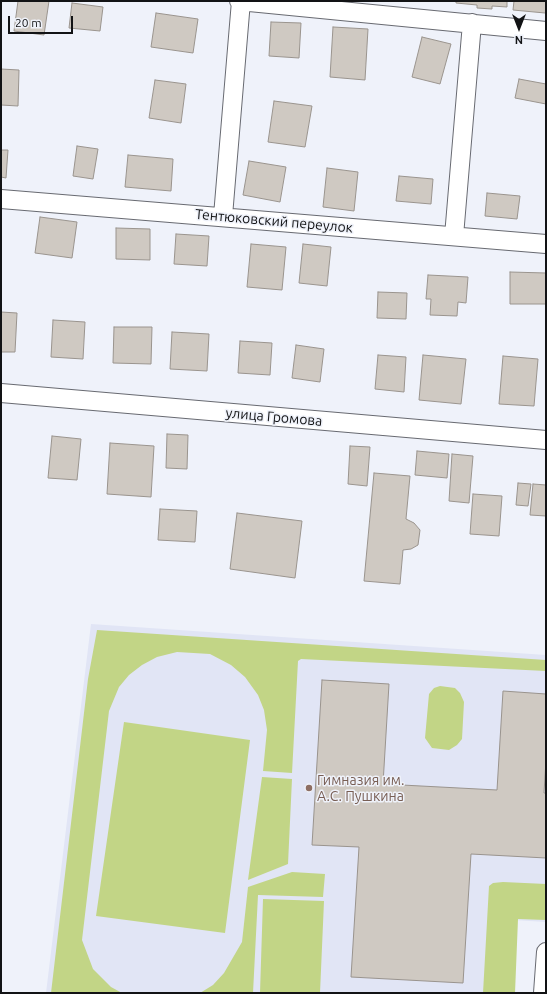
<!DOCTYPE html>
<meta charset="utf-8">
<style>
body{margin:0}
#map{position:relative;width:547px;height:994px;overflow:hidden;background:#eff2fa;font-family:Ubuntu,sans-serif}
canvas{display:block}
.frame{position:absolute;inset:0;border:2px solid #121315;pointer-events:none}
.north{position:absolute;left:499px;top:8px;width:40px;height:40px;-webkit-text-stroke:3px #eff2fa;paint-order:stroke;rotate:180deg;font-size:11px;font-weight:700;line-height:16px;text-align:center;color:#121315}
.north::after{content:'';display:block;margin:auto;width:14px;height:18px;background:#121315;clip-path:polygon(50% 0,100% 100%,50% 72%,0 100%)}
.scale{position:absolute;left:8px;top:16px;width:65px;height:18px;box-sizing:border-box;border:2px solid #121315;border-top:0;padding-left:5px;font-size:12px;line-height:14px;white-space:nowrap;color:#121315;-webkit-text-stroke:3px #eff2fa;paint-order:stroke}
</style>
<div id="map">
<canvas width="547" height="994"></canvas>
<div class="frame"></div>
<div class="north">N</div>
<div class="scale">20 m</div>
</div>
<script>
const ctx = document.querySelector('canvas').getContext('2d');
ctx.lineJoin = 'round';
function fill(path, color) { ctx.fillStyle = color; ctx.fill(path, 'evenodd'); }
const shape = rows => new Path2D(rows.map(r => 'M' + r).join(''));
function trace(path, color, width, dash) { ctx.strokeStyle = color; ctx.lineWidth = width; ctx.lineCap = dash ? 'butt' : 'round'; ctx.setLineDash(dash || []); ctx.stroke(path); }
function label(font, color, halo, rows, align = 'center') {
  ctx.font = font + ' Ubuntu,sans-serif'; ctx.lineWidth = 3; ctx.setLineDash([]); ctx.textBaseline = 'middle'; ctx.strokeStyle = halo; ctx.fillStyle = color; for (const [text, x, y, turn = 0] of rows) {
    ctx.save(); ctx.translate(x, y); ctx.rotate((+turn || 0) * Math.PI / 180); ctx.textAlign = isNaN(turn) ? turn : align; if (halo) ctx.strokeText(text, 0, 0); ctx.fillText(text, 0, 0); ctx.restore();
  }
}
fill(shape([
 [91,624,546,655,546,922,513,920,509,993,46,993]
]), '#e1e5f5');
fill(shape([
 [97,630,546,660,546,671,301,659,298,661,292,773,263,771,267,730,264,710,258,695,245,677,231,665,210,654,177,652,157,657,142,665,129,675,119,687,109,711,82,940,93,969,111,987,122,993,51,993,88,679],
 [440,686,455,688,460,693,464,702,462,739,457,745,449,750,432,748,425,738,429,694,434,688],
 [124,722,250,740,225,933,96,916],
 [262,777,292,779,288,864,248,880],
 [292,872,325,874,323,897,258,895,253,993,200,993,213,985,224,973,242,942,248,887],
 [503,882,546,884,546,920,518,919,515,993,483,993,489,886,493,883],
 [263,899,324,901,320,993,260,993]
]), '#c2d586');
const building = shape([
 [18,1,49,1,44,35,14,31,18,1],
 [456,1,507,1,507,7,492,6,492,9,477,8,477,5,456,3,456,1],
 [514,1,546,1,546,12,545,13,513,10,514,1],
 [72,3,103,7,100,31,69,28,72,3],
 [156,13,198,19,193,53,151,47,156,13],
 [271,22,301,23,299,58,269,56,271,22],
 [333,27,368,29,365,80,330,77,333,27],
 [422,37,451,44,440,84,412,77,422,37],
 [1,69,19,70,18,106,1,105,1,69],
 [519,79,546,84,546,104,515,98,519,79],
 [155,80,186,84,181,123,149,118,155,80],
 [274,101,312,106,305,147,268,142,274,101],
 [77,146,98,149,93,179,73,176,77,146],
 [1,150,8,150,6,178,1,177,1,150],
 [128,155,173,159,171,191,125,187,128,155],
 [249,161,286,167,280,202,243,195,249,161],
 [327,168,358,172,354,211,323,207,327,168],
 [399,176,433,179,431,204,396,201,399,176],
 [487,193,520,196,517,219,485,216,487,193],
 [40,217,77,222,72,258,35,253,40,217],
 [116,228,150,229,150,260,116,259,116,228],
 [176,234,209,236,207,266,174,264,176,234],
 [251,244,286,247,282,290,247,287,251,244],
 [303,244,331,247,327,286,299,283,303,244],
 [510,272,546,273,546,304,510,304,510,272],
 [428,275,468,277,466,303,458,302,457,316,430,315,431,299,426,299,428,275],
 [378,292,407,293,406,319,377,318,378,292],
 [1,312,17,313,15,352,1,352,1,312],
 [53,320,85,322,83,359,51,357,53,320],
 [114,327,152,327,151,364,113,363,114,327],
 [172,332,209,334,207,371,170,369,172,332],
 [240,341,272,343,270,375,238,373,240,341],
 [296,345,324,349,320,382,292,378,296,345],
 [378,355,406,357,404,392,375,389,378,355],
 [423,355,466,359,461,404,419,400,423,355],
 [503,356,538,359,534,406,499,404,503,356],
 [167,434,188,435,187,469,166,468,167,434],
 [52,436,81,439,77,480,48,478,52,436],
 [110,443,154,446,151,497,107,494,110,443],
 [350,446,370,447,367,486,348,484,350,446],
 [417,451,449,454,447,478,415,475,417,451],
 [452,454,473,456,469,503,449,501,452,454],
 [374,473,410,476,406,519,414,523,420,530,418,545,411,549,403,550,400,584,364,581,374,473],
 [518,483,531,484,528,506,516,505,518,483],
 [533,484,546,485,546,516,530,515,533,484],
 [473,494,502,496,499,536,470,534,473,494],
 [160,509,197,511,195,542,158,540,160,509],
 [237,513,302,521,295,578,230,569,237,513],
 [322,680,389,684,383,784,497,790,503,691,546,694,546,760,544,793,546,793,546,858,471,854,463,983,351,977,359,847,312,845,322,680]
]);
fill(building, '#cfc9c2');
trace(building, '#9a948e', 1);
const street = shape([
 [239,1,546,31],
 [1,199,546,244],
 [223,216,241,1],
 [454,236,472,23],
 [1,393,546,440],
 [543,993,546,952]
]);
trace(street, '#686a71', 20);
trace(street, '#fff', 18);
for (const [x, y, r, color] of [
 [309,788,4,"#8d6e63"]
]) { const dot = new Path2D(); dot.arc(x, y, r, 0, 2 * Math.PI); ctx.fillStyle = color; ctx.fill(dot); trace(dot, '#eff2fa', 1.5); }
label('14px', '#121315', '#eff2fa', [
 ["Тентюковский переулок",274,221,5],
 ["улица Громова",274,417,5]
]);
label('14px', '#785e54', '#eff2fa', [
 ["Гимназия им.",317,780],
 ["А.С. Пушкина",317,796]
], 'left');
</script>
